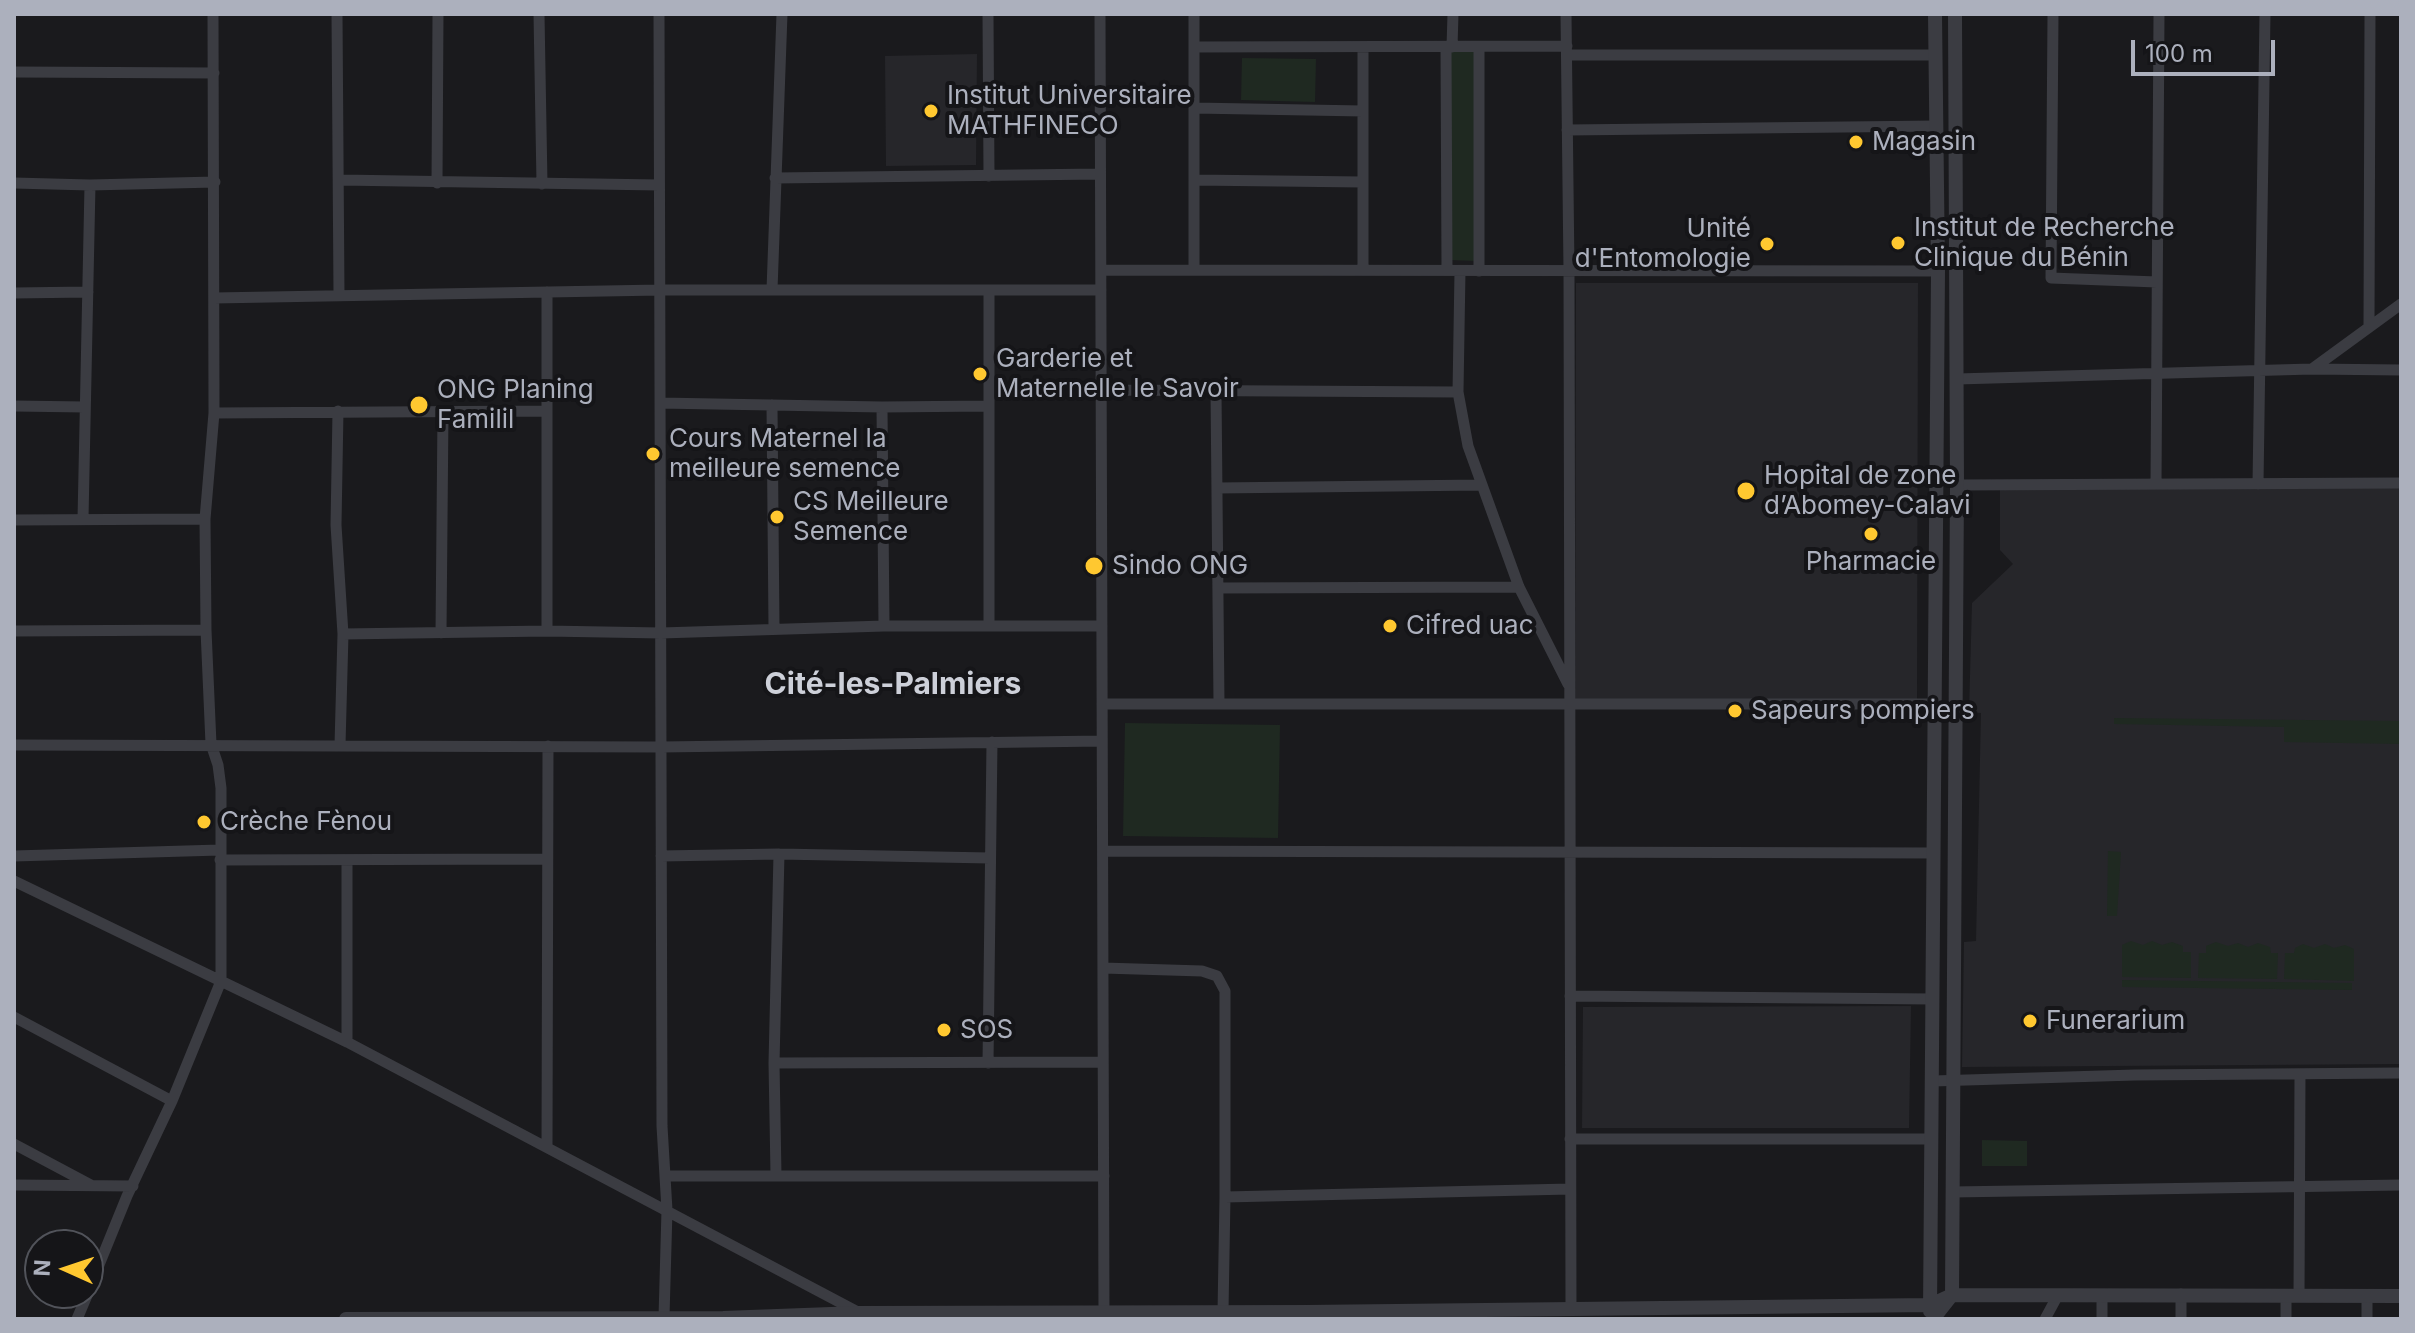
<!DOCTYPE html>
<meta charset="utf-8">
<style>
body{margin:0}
#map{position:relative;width:2415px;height:1333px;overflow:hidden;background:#1a1a1d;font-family:Inter,sans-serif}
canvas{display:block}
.frame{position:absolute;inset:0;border:16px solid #acb0bd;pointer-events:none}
.north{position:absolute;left:24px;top:1229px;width:80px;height:80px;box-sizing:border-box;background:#151518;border:2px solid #51535a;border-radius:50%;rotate:273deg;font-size:22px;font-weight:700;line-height:32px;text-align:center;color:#acb0bd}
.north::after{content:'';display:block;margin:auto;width:28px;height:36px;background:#ffc830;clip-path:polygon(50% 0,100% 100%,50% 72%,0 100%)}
.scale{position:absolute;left:2131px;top:40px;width:144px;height:36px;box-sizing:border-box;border:4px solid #acb0bd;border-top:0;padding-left:10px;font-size:24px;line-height:28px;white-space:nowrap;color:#acb0bd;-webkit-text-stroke:6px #151518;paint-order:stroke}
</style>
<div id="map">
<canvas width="2415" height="1333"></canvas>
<div class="frame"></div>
<div class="north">N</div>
<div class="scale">100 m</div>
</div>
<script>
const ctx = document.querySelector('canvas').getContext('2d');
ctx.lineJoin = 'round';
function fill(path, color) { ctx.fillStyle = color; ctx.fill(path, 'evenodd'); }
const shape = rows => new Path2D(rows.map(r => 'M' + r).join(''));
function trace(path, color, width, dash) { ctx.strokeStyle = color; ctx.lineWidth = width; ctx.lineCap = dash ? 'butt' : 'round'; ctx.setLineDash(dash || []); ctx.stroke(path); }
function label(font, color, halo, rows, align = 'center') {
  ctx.font = font + ' Inter,sans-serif'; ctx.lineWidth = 8; ctx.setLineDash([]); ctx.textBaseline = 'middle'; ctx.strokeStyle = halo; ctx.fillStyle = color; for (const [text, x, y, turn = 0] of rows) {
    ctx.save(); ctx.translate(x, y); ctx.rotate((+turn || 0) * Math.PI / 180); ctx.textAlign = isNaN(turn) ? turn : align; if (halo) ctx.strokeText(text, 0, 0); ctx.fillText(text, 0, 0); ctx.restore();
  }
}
fill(shape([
 [977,54,976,165,886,166,885,56],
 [1576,283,1918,283,1917,700,1575,699],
 [2000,486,2401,486,2401,1064,1962,1067,1964,942,1976,941,1981,713,1969,712,1972,603,2013,564,2000,550],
 [1911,1006,1909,1128,1582,1128,1583,1007]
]), '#26262a');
fill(shape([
 [1450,52,1476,52,1475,261,1450,260],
 [1242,58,1316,59,1315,102,1241,100],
 [2114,718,2401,721,2401,744,2284,742,2284,727,2114,724],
 [1125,723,1280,725,1278,838,1123,836],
 [2108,851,2121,852,2117,916,2107,916],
 [2131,941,2143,945,2152,941,2162,945,2172,942,2183,946,2183,952,2191,952,2191,978,2122,977,2122,945],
 [2216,942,2228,946,2238,943,2248,947,2258,943,2270,947,2271,953,2278,953,2277,979,2198,978,2199,953,2206,953,2206,946],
 [2303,944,2314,948,2325,944,2334,948,2345,945,2354,949,2354,981,2284,979,2285,953,2294,953,2295,948],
 [2122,980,2352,983,2352,990,2122,987],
 [1982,1140,2027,1141,2027,1166,1982,1166]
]), '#1f2921');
trace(shape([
 [337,14,339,295],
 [539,14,542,184],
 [659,14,662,1126,667,1210,664,1317],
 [988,14,989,176],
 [1100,14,1104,1312],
 [1194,14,1194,270],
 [1566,14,1569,271,1571,1309],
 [2053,14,2051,278,2157,282],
 [1194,47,1567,46],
 [1446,47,1447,270],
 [1452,47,1453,14],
 [1479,47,1479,271],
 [1363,48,1363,270],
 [1567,55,1936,55],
 [14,72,214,73],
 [1194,108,1363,111],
 [1567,130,1937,126],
 [775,178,1100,174],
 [340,180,659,185],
 [1194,180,1362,182],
 [14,183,90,185,215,182],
 [437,183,438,14],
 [1101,270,1938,271],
 [1460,271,1458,392,1468,446,1519,587,1568,684],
 [772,290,782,14],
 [989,290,989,626],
 [14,293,88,292],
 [214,298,660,290,1101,290],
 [2369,325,2370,14],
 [2312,369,2401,304],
 [1957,379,2312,369,2401,370],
 [1101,390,1458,392],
 [1216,391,1219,704],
 [660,403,882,407,988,406],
 [772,405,774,629],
 [14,406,85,407],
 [882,407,884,626],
 [338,411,336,525,343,634,340,745],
 [214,413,547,411],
 [2156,484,2159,14],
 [2258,484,2265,14],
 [1957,485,2401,483],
 [1217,488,1482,485],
 [83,519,90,185],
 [14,520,205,519],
 [1218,588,1519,587],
 [14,631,206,630],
 [547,631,547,292],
 [441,633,443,411],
 [343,634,547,631,661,633,884,626,1102,626],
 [1102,704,1936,704],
 [14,745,661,747,1102,741],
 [1103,851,1934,853],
 [14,856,220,850],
 [661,856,779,854,990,858],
 [220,860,546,859],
 [347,860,347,1042],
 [14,881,347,1042,858,1312],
 [1103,968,1202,971,1217,976,1225,991,1225,1197,1223,1312,1221,1318],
 [1570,996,1933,999],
 [14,1017,172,1101],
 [774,1063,1103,1062],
 [988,1063,992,742],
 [1933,1081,2135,1075,2401,1073],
 [1570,1139,1932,1139],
 [14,1144,91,1185],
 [547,1147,548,746],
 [776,1175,774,1063,779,854],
 [665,1176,1104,1176],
 [14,1185,133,1186],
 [1952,1192,2401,1185],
 [1225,1197,1570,1189],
 [88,1292,127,1196,172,1101,221,981,221,788,218,765,211,744,206,630,205,519,214,413,213,14],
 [2181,1294,2181,1319],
 [2286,1296,2286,1319],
 [2299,1296,2300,1074],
 [77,1319,88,1293],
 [2045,1319,2058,1295],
 [2102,1319,2102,1295],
 [2367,1319,2367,1296]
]), '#3b3c42', 11);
trace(shape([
 [1930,1311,1938,271,1935,14],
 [346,1319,723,1318,858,1313,1306,1312,1930,1305,1952,1295,2401,1296],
 [1933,1319,1952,1295,1957,485,1955,14]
]), '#3b3c42', 14);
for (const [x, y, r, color] of [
 [931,111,8,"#ffc830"],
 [1856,142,8,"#ffc830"],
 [1898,243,8,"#ffc830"],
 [1767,244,8,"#ffc830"],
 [980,374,8,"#ffc830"],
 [419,405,10,"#ffc830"],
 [653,454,8,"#ffc830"],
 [1746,491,10,"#ffc830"],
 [777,517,8,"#ffc830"],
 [1871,534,8,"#ffc830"],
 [1094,566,10,"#ffc830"],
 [1390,626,8,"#ffc830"],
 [1735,711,8,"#ffc830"],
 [204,822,8,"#ffc830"],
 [2030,1021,8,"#ffc830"],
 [944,1030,8,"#ffc830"]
]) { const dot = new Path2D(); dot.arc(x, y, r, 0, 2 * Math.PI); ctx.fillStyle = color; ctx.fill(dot); trace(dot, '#151518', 3); }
label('26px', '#acb0bd', '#151518', [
 ["Institut Universitaire",947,96],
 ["MATHFINECO",947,126],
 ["Magasin",1872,142],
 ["Institut de Recherche",1914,228],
 ["Clinique du Bénin",1914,258],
 ["Unité",1751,229,"right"],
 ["d'Entomologie",1751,259,"right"],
 ["Garderie et",996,359],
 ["Maternelle le Savoir",996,389],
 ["ONG Planing",437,390],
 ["Familil",437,420],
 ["Cours Maternel la",669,439],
 ["meilleure semence",669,469],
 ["Hopital de zone",1764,476],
 ["d’Abomey-Calavi",1764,506],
 ["CS Meilleure",793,502],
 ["Semence",793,532],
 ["Pharmacie",1871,562,"center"],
 ["Sindo ONG",1112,566],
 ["Cifred uac",1406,626],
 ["Sapeurs pompiers",1751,711],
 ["Crèche Fènou",220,822],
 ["Funerarium",2046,1021],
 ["SOS",960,1030]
], 'left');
label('bold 30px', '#cdd0d9', '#151518', [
 ["Cité-les-Palmiers",893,685]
]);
</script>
